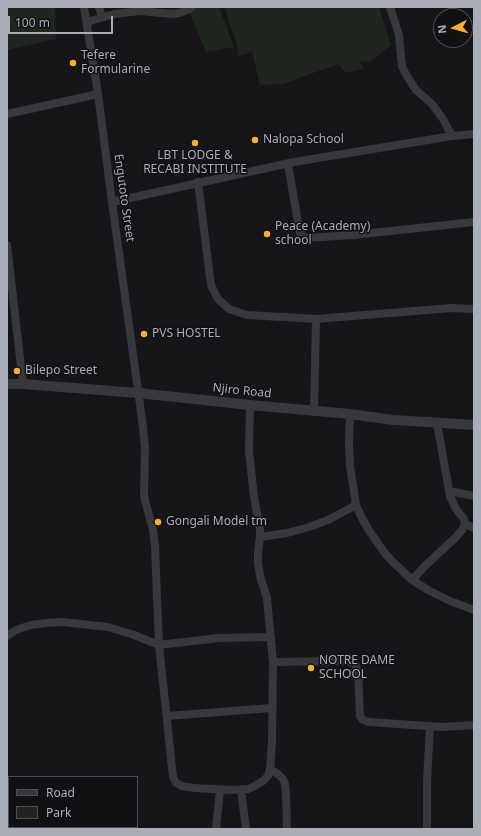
<!DOCTYPE html>
<style>
body{margin:0}
#map{position:relative;width:481px;height:836px;overflow:hidden;background:#161618;font-family:"Noto Sans",sans-serif}
canvas{display:block}
.frame{position:absolute;inset:0;border:8px solid #a8adb8;pointer-events:none}
.legend{position:absolute;left:8px;top:776px;width:130px;height:52px;box-sizing:border-box;background:#111113;border:1px solid #4d4f55;margin:0;padding:5px 7px;list-style:none;font-size:12px;color:#a8adb8}
.legend li{display:flex;align-items:center;gap:8px;height:20px}
.legend b{width:20px;border:1px solid #4d4f55}
.north{position:absolute;left:433px;top:8px;width:40px;height:40px;box-sizing:border-box;background:#111113;border:1px solid #4d4f55;border-radius:50%;rotate:264deg;font-size:11px;font-weight:700;line-height:16px;text-align:center;color:#a8adb8}
.north::after{content:'';display:block;margin:auto;width:14px;height:18px;background:#f2b134;clip-path:polygon(50% 0,100% 100%,50% 72%,0 100%)}
.scale{position:absolute;left:8px;top:16px;width:105px;height:18px;box-sizing:border-box;border:2px solid #a8adb8;border-top:0;padding-left:5px;font-size:12px;line-height:14px;white-space:nowrap;color:#a8adb8;-webkit-text-stroke:3px #111113;paint-order:stroke}
</style>
<div id="map">
<canvas width="481" height="836"></canvas>
<div class="frame"></div>
<ul class="legend">
<li><b style="height:5px;background:#37383d"></b>Road</li>
<li><b style="height:11px;background:#1e261f"></b>Park</li>
</ul>
<div class="north">N</div>
<div class="scale">100 m</div>
</div>
<script>
const ctx = document.querySelector('canvas').getContext('2d');
ctx.lineJoin = 'round';
function fill(path, color) { ctx.fillStyle = color; ctx.fill(path, 'evenodd'); }
const shape = rows => new Path2D(rows.map(r => 'M' + r).join(''));
function trace(path, color, width, dash) { ctx.strokeStyle = color; ctx.lineWidth = width; ctx.lineCap = dash ? 'butt' : 'round'; ctx.setLineDash(dash || []); ctx.stroke(path); }
function label(font, color, halo, rows, align = 'center') {
  ctx.font = font + ' "Noto Sans",sans-serif'; ctx.lineWidth = 3; ctx.setLineDash([]); ctx.textBaseline = 'middle'; ctx.strokeStyle = halo; ctx.fillStyle = color; for (const [text, x, y, turn = 0] of rows) {
    ctx.save(); ctx.translate(x, y); ctx.rotate((+turn || 0) * Math.PI / 180); ctx.textAlign = isNaN(turn) ? turn : align; if (halo) ctx.strokeText(text, 0, 0); ctx.fillText(text, 0, 0); ctx.restore();
  }
}
fill(shape([
 [7,7,55,7,56,39,7,50],
 [197,7,219,7,234,47,206,52,189,12],
 [224,7,379,7,391,45,371,61,360,62,363,69,346,73,338,64,283,84,260,85,252,52,238,56,237,45]
]), '#1e261f');
trace(shape([
 [84,7,98,94,112,202,142,419,145,448,144,493,145,501,153,529,155,547,159,645,173,777,176,783,182,786,194,788,233,790,248,789,253,787,263,781,268,776,270,769,272,743,273,662,267,598,260,576,258,562,258,553,260,537,260,530,254,497,249,451,250,405],
 [99,7,102,17],
 [390,7,399,35,401,56,402,66,405,73,416,90,432,104,443,119,452,136],
 [87,22,114,14,140,11,172,14,179,13,188,10,192,7],
 [7,114,98,94],
 [288,164,300,234,305,238,353,235,474,222],
 [198,182,211,285,218,299,229,309,247,315,316,319,451,308,474,309],
 [112,202,294,162,452,136,474,134],
 [7,245,23,384],
 [314,411,316,319],
 [350,414,349,444,350,466,353,485,356,505,361,516,368,529,384,552,392,561,412,580,428,590,450,601,474,610],
 [449,491,474,496],
 [465,524,474,528],
 [260,537,287,533,306,528,328,520,356,505],
 [412,580,426,565,455,538,462,530,465,524,464,519,456,509,450,496,437,423],
 [7,636,16,630,31,625,46,623,62,622,108,627,134,635,159,645,219,638,271,637],
 [273,662,347,661,355,664,358,672,360,716,363,720,369,722,442,727,474,725],
 [167,716,271,708],
 [270,769,278,774,283,779,285,784,286,793,287,829],
 [241,790,246,829],
 [216,829,220,790],
 [427,829,427,780,430,726]
]), '#37383d', 8);
trace(shape([
 [7,384,23,384,138,393,250,405,350,414,393,420,474,425]
]), '#37383d', 10);
for (const [x, y, r, color] of [
 [73,63,4,"#f2b134"],
 [255,140,4,"#f2b134"],
 [195,143,4,"#f2b134"],
 [267,234,4,"#f2b134"],
 [144,334,4,"#f2b134"],
 [17,371,4,"#f2b134"],
 [158,522,4,"#f2b134"],
 [311,668,4,"#f2b134"]
]) { const dot = new Path2D(); dot.arc(x, y, r, 0, 2 * Math.PI); ctx.fillStyle = color; ctx.fill(dot); trace(dot, '#111113', 1.5); }
label('12px', '#a8adb8', '#111113', [
 ["Tefere",81,56],
 ["Formularine",81,70],
 ["Nalopa School",263,140],
 ["LBT LODGE &",195,156,"center"],
 ["RECABI INSTITUTE",195,170,"center"],
 ["Peace (Academy)",275,227],
 ["school",275,241],
 ["PVS HOSTEL",152,334],
 ["Bilepo Street",25,371],
 ["Gongali Model tm",166,522],
 ["NOTRE DAME",319,661],
 ["SCHOOL",319,675]
], 'left');
label('12px', '#a8adb8', '#111113', [
 ["Engutoto Street",124,198,82],
 ["Njiro Road",242,391,6]
]);
</script>
